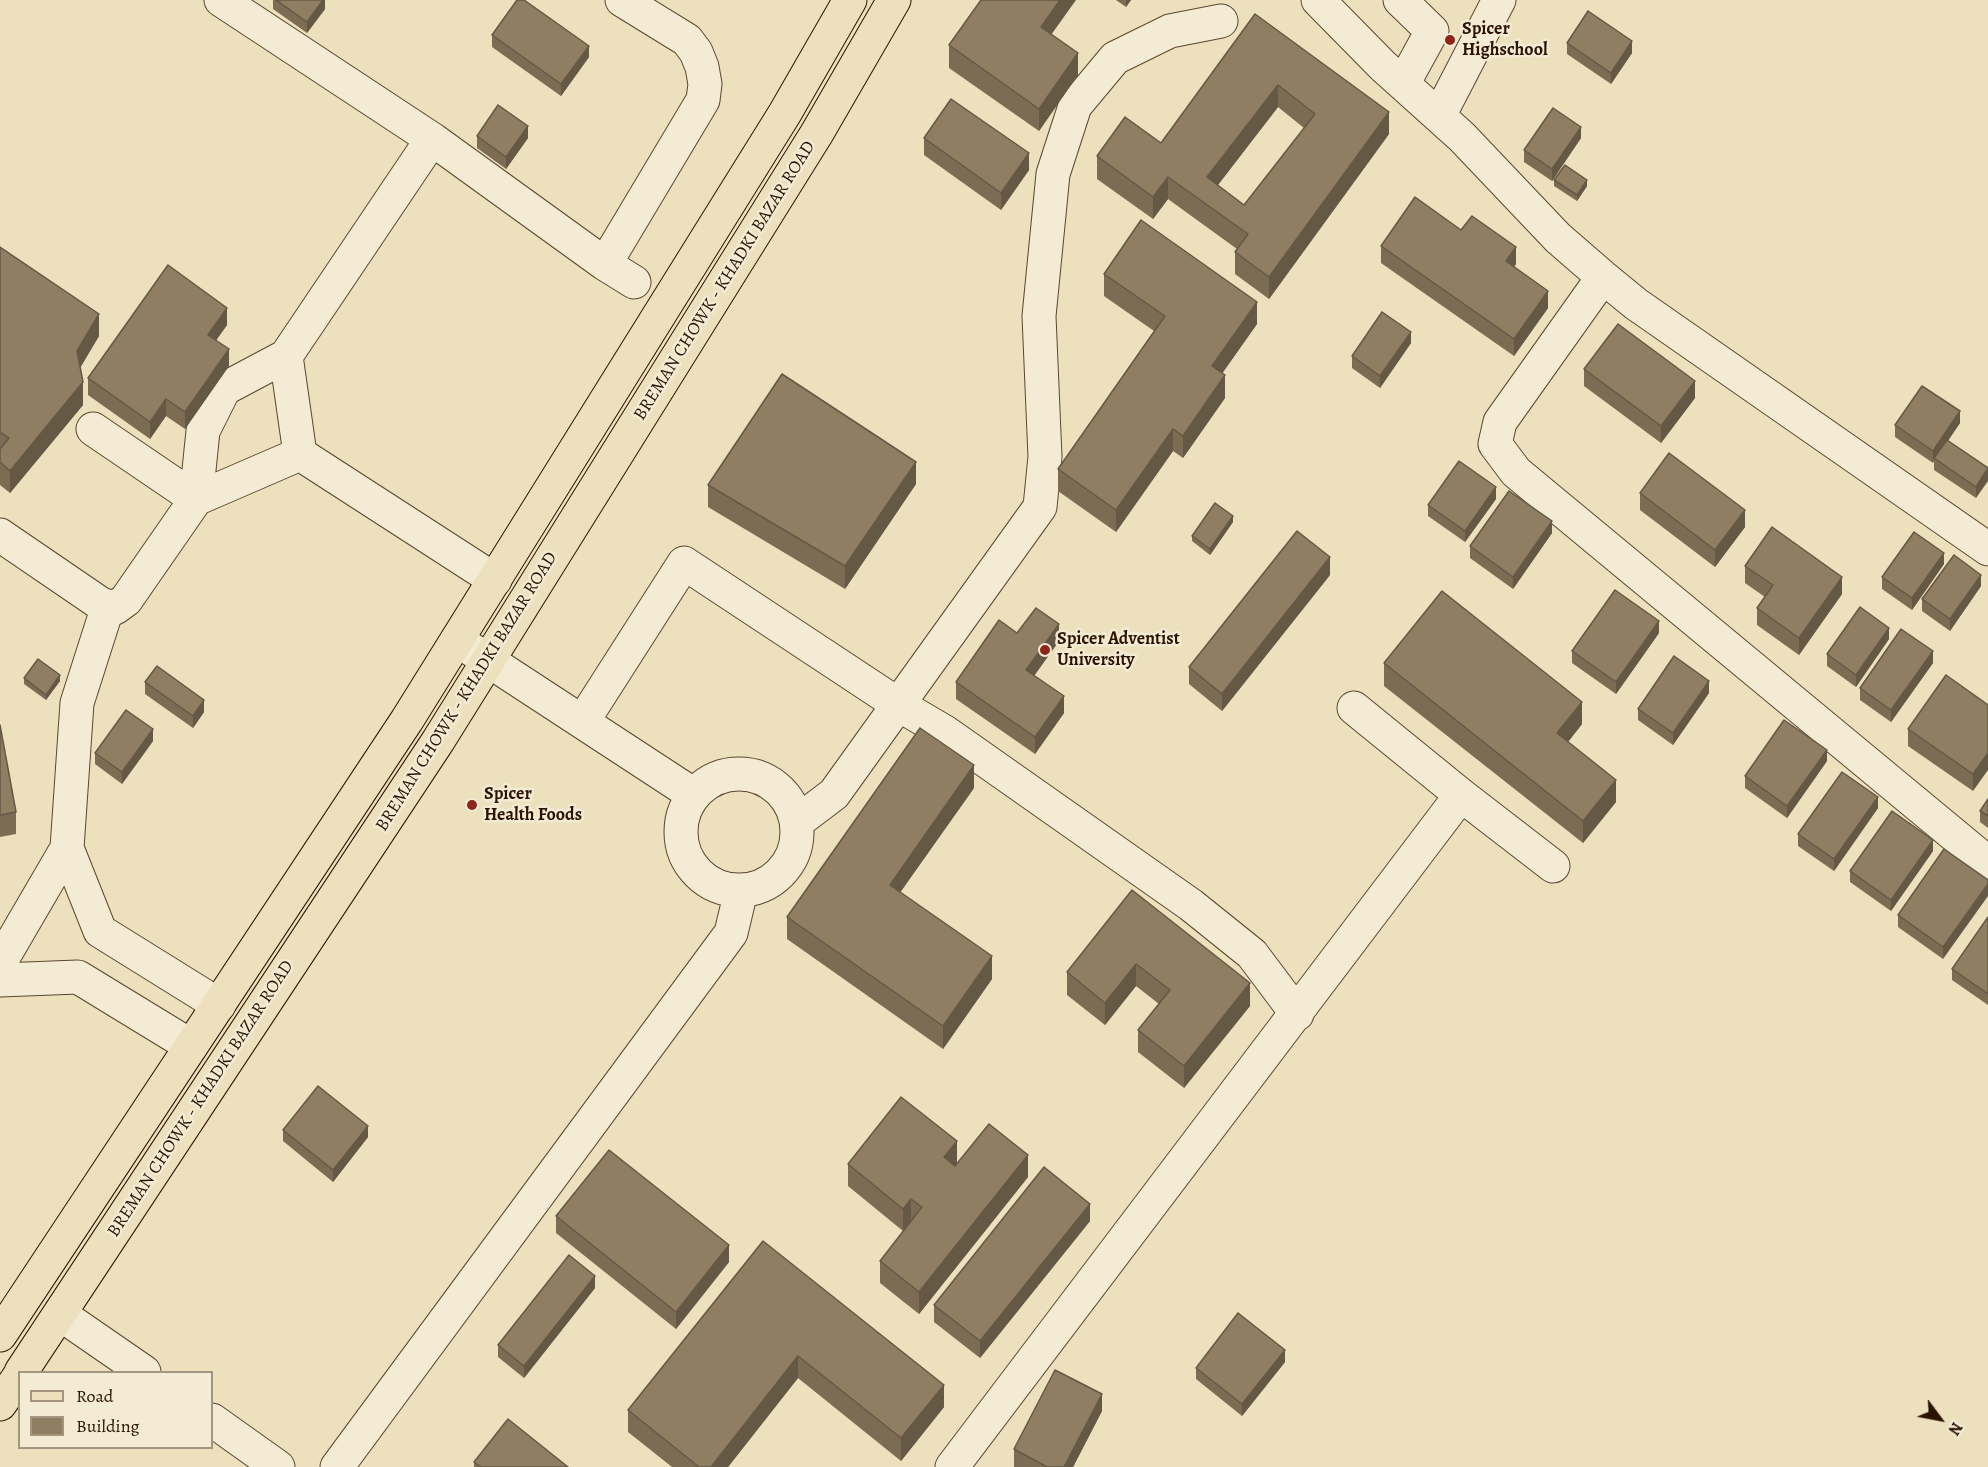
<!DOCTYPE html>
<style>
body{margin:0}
#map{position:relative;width:1988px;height:1467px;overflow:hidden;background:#ece0bd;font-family:Alegreya,serif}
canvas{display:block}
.legend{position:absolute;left:18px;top:1371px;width:195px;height:78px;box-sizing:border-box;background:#f3ebd4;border:2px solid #a3957f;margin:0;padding:8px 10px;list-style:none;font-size:18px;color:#2c1300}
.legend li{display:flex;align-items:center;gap:12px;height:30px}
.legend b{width:30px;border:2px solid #a3957f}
.north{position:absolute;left:1910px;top:1389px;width:60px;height:60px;-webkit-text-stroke:4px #f3ebd4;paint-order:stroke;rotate:122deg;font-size:16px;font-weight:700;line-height:24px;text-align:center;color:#2c1300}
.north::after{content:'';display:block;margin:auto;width:21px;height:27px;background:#2c1300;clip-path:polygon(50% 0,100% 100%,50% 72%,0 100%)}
</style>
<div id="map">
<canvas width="1988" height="1467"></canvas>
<ul class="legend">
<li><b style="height:8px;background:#ece0bd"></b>Road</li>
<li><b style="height:16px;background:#907e62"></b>Building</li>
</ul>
<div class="north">N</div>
</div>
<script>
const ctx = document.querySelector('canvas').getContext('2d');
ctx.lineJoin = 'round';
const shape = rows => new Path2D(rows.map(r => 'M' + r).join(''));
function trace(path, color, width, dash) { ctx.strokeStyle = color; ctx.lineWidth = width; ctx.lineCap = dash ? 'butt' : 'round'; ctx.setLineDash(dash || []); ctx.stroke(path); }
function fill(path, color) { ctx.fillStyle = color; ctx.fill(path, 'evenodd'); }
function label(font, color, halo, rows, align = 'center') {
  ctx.font = font + ' Alegreya,serif'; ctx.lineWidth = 5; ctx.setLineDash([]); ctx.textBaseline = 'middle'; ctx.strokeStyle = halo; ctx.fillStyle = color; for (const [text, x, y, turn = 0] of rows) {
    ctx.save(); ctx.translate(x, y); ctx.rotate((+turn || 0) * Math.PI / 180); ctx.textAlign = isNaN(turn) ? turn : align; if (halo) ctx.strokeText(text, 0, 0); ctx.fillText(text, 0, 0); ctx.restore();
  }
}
const minor = shape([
 [221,0,432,139,605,264,634,282],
 [1318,0,1383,66,1462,137,1558,238,1603,277,1636,304,1988,549],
 [1400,0,1432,31,1403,84],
 [1439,116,1499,0],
 [432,139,286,356,300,454,495,580],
 [605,264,703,100,705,84,702,67,696,52,687,40,622,0],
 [1603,277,1500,422,1495,444,1516,472,1988,863],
 [93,429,196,499,203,431,224,389,286,356],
 [0,535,101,604,115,608,126,600,196,499,300,454],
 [108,606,77,703,67,848,100,931,219,1005],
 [457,640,694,795],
 [1354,708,1461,795,1553,866],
 [583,721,684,563,899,705,945,732,1191,905,1252,954,1297,1014],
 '681 832a58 58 0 1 1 116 0a58 58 0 1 1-116 0Z',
 [797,822,834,794,1040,507,1045,457,1039,316,1053,174,1075,106,1115,58,1170,31,1221,21],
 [0,963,67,848],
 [0,980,78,977,191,1046],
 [60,1314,144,1372],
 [212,1420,278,1467],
 [337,1467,731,933,741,891],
 [952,1467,1461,795]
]);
const major = shape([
 [0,1335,407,720,785,113,850,0],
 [21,1372,438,741,817,133,894,0],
 [0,1404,20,1375]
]);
trace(minor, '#5c462f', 35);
trace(major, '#2c1300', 35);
trace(minor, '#f3ebd4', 33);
trace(major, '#ece0bd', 33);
fill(shape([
 [273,0,325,0,325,9,307,33,273,9],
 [1116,0,1131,0,1126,7],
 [1255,14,1389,134,1269,299,1235,274,1235,252,1237,249,1168,199,1153,219,1097,179,1097,156,1161,143],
 [1278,107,1304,128,1244,205,1218,185],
 [1051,34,1078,75,1039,131,949,68,949,45],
 [492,35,589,57,561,96,492,47],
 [1567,43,1632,53,1611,84,1567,54],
 [477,136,528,138,506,169,477,148],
 [924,138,1029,170,1001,210,924,155],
 [1581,138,1552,181,1524,162,1524,150],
 [1554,180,1587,186,1577,201,1554,186],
 [1461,230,1516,264,1514,266,1548,308,1514,356,1381,263,1381,246],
 [0,247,99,336,80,368,83,405,10,493,0,485],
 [1104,274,1257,324,1222,373,1225,398,1183,458,1173,451,1116,532,1058,491,1058,469,1154,331,1104,296],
 [227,325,216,340,229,366,185,429,166,416,150,439,88,395,88,378],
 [1411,343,1380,388,1352,368,1352,356],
 [1584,369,1695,398,1661,443,1584,386],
 [1960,423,1948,441,1988,468,1976,498,1934,470,1934,461,1933,463,1895,437,1895,425],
 [916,484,845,589,708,507,708,485],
 [1640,493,1745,527,1715,567,1640,510],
 [1496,499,1465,542,1428,516,1428,505],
 [1233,522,1210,555,1192,541,1192,536],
 [1552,533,1513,589,1470,558,1470,546],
 [1944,564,1912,610,1882,589,1882,577],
 [1745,566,1842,594,1799,655,1757,625,1757,608,1765,597,1745,583],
 [1330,575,1222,711,1189,684,1189,667],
 [1981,586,1950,631,1922,611,1922,599],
 [1017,633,1059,641,1034,676,1064,713,1035,754,956,699,956,682],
 [1659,633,1616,694,1572,663,1572,651],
 [1889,639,1856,687,1827,666,1827,654],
 [1384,663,1582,724,1568,742,1616,802,1583,843,1384,686],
 [1933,663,1891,722,1860,700,1860,688],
 [24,678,60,681,46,700,24,684],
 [145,682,204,712,193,728,145,694],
 [1709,693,1673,745,1638,720,1638,709],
 [1988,705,1973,791,1908,746,1908,729],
 [0,725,16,812,16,834,0,837],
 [153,741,122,784,95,764,95,753],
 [1827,761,1787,818,1745,788,1745,776],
 [974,788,900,892,992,979,943,1049,787,939,787,917],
 [1988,799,1988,828,1980,822,1980,811],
 [1878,808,1834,871,1798,846,1798,834],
 [1944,849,1943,959,1898,927,1898,915],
 [1933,851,1891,911,1850,882,1850,871],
 [1132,890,1250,1006,1184,1088,1138,1052,1138,1030,1159,1004,1136,986,1105,1025,1067,995,1067,972],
 [1988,917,1988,1005,1952,980,1952,969],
 [283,1130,368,1137,333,1182,283,1141],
 [957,1163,955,1166,1028,1177,919,1314,880,1283,880,1261,903,1231,848,1186,848,1164],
 [556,1216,729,1262,676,1329,556,1233],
 [1090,1221,980,1358,934,1322,934,1305],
 [763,1241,944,1407,901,1461,798,1378,728,1467,672,1467,628,1432,628,1410],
 [595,1288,524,1378,498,1357,498,1345],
 [1285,1362,1242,1416,1196,1379,1196,1368],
 [1102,1411,1073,1467,1014,1467,1014,1449],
 [474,1462,568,1467,474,1467]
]), '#7c6c54');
fill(shape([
 [323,0,325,0,325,9,307,33,307,22],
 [1060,0,1076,0,1041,49,1041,27],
 [1126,0,1131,0,1126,7],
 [1632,41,1632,53,1611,84,1611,73],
 [589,46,589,57,561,96,561,84],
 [1078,53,1078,75,1039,131,1039,109],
 [1278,85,1278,107,1207,199,1207,177],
 [1389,112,1389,134,1269,299,1269,277],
 [528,126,528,138,506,169,506,157],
 [1581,127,1581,138,1552,181,1552,169],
 [1029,153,1029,170,1001,210,1001,193],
 [1168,177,1168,199,1153,219,1153,197],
 [1587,180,1587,186,1577,201,1577,195],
 [1516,247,1516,264,1506,278,1506,261],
 [1548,291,1548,308,1514,356,1514,339],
 [1257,302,1257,324,1212,388,1212,366],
 [227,308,227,325,208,352,208,335],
 [99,314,99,336,77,373,77,351],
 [1411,332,1411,343,1380,388,1380,376],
 [229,349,229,366,185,429,185,412],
 [1225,375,1225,398,1183,458,1183,436],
 [1695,381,1695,398,1661,443,1661,426],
 [83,382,83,405,10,493,10,471],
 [166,399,166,416,150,439,150,422],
 [1960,411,1960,423,1935,459,1934,458,1933,463,1933,451],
 [1173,429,1173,451,1116,532,1116,510],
 [916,462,916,484,845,589,845,566],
 [1988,469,1988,481,1976,498,1976,487],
 [1496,487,1496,499,1465,542,1465,531],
 [1745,510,1745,527,1715,567,1715,550],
 [1233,516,1233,522,1210,555,1210,549],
 [1552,521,1552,533,1513,589,1513,577],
 [1944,553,1944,564,1912,610,1912,598],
 [1330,557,1330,575,1222,711,1222,694],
 [1981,575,1981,586,1950,631,1950,619],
 [1842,577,1842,594,1799,655,1799,638],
 [1659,621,1659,633,1616,694,1616,682],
 [1059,624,1059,641,1026,687,1026,670],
 [1889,628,1889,639,1856,687,1856,675],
 [1933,651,1933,663,1891,722,1891,710],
 [60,675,60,681,46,700,46,695],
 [1709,681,1709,693,1673,745,1673,733],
 [1064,696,1064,713,1035,754,1035,737],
 [204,700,204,712,193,728,193,716],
 [1582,702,1582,724,1557,756,1557,733],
 [153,729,153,741,122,784,122,772],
 [1827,750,1827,761,1787,818,1787,806],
 [1988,753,1988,770,1973,791,1973,774],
 [974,765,974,788,890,907,890,885],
 [1616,780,1616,802,1583,843,1583,821],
 [1878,797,1878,808,1834,871,1834,859],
 [1933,840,1933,851,1891,911,1891,900],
 [1988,884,1988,896,1943,959,1943,947],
 [992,956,992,979,943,1049,943,1026],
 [1136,964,1136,986,1105,1025,1105,1003],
 [1250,983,1250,1006,1184,1088,1184,1066],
 [368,1126,368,1137,333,1182,333,1170],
 [957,1141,957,1163,944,1180,944,1157],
 [1028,1155,1028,1177,919,1314,919,1292],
 [911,1199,911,1221,903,1231,903,1209],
 [1090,1204,1090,1221,980,1358,980,1341],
 [729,1245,729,1262,676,1329,676,1312],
 [595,1276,595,1288,524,1378,524,1366],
 [1285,1350,1285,1362,1242,1416,1242,1404],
 [798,1356,798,1378,728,1467,711,1467],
 [944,1385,944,1407,901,1461,901,1438],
 [1102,1394,1102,1411,1073,1467,1064,1467]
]), '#655845');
const building = shape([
 [276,0,323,0,307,22,276,0],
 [517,0,524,0,589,46,561,84,492,35,517,0],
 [981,0,1060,0,1041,27,1078,53,1039,109,949,45,981,0],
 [1588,11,1632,41,1611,73,1567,43,1588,11],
 [1255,14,1389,112,1269,277,1235,252,1248,234,1168,177,1153,197,1097,156,1125,117,1161,143,1255,14],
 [1278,85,1315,114,1244,205,1207,177,1278,85],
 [951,99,1029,153,1001,193,924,138,951,99],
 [498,105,528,126,506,157,477,136,498,105],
 [1553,108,1581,127,1552,169,1524,150,1553,108],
 [1565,165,1587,180,1577,195,1554,180,1565,165],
 [1415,197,1461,230,1472,216,1516,247,1506,261,1548,291,1514,339,1381,246,1415,197],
 [1141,220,1257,302,1212,366,1225,375,1183,436,1173,429,1116,510,1058,469,1165,316,1104,274,1141,220],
 [0,247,99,314,77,351,83,382,10,471,0,462,0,449,9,438,0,432,0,247],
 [168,265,227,308,208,335,229,349,185,412,166,399,150,422,88,378,168,265],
 [1382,312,1411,332,1380,376,1352,356,1382,312],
 [1618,324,1695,381,1661,426,1584,369,1618,324],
 [782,374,916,462,845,566,708,485,782,374],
 [1922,386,1960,411,1933,451,1895,425,1922,386],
 [1947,440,1988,468,1976,487,1934,458,1947,440],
 [1669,453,1745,510,1715,550,1640,493,1669,453],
 [1459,461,1496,487,1465,531,1428,505,1459,461],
 [1509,491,1552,521,1513,577,1470,546,1509,491],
 [1215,503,1233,516,1210,549,1192,536,1215,503],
 [1772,527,1842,577,1799,638,1757,608,1773,585,1745,566,1772,527],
 [1297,531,1330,557,1222,694,1189,667,1297,531],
 [1914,532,1944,553,1912,598,1882,577,1914,532],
 [1954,555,1981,575,1950,619,1922,599,1954,555],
 [1615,590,1659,621,1616,682,1572,651,1615,590],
 [1442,591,1582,702,1557,733,1616,780,1583,821,1384,663,1442,591],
 [1860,607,1889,628,1856,675,1827,654,1860,607],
 [1036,608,1059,624,1026,670,1064,696,1035,737,956,682,999,620,1017,633,1036,608],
 [1901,629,1933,651,1891,710,1860,688,1901,629],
 [1674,656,1709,681,1673,733,1638,709,1674,656],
 [38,659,60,675,46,695,24,678,38,659],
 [157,666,204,700,193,716,145,682,157,666],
 [1946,675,1988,705,1988,753,1973,774,1908,729,1946,675],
 [126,710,153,729,122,772,95,753,126,710],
 [1784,720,1827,750,1787,806,1745,776,1784,720],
 [0,725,16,812,0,815,0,725],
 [920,728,974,765,890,885,992,956,943,1026,787,917,920,728],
 [1842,772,1878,797,1834,859,1798,834,1842,772],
 [1988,799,1988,816,1980,811,1988,799],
 [1892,811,1933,840,1891,900,1850,871,1892,811],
 [1944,849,1988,880,1988,884,1943,947,1898,915,1944,849],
 [1132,890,1250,983,1184,1066,1138,1030,1170,990,1136,964,1105,1003,1067,972,1132,890],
 [1988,917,1988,994,1952,969,1988,917],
 [318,1086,368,1126,333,1170,283,1130,318,1086],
 [901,1097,957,1141,944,1157,955,1166,989,1124,1028,1155,919,1292,880,1261,922,1207,911,1199,903,1209,848,1164,901,1097],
 [609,1150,729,1245,676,1312,556,1216,609,1150],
 [1044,1167,1090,1204,980,1341,934,1305,1044,1167],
 [763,1241,944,1385,901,1438,798,1356,711,1467,699,1467,628,1410,763,1241],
 [569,1255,595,1276,524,1366,498,1345,569,1255],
 [1238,1313,1285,1350,1242,1404,1196,1368,1238,1313],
 [1055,1370,1102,1394,1064,1467,1047,1467,1014,1449,1055,1370],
 [508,1419,568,1467,481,1467,474,1462,508,1419]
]);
fill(building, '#907e62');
trace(building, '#655845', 1.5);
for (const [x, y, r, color] of [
 [1450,40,6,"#8f2418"],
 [1045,650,6,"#8f2418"],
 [472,805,6,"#8f2418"]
]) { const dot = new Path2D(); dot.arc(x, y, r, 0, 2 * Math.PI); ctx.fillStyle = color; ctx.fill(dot); trace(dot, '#f3ebd4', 2); }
label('bold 18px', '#2c1300', '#f3ebd4', [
 ["Spicer",1462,30],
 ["Highschool",1462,51],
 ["Spicer Adventist",1057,640],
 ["University",1057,661],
 ["Spicer",484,795],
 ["Health Foods",484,816]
], 'left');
label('18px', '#2c1300', '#f3ebd4', [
 ["BREMAN CHOWK - KHADKI BAZAR ROAD",725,281,-58],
 ["BREMAN CHOWK - KHADKI BAZAR ROAD",467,692,-58],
 ["BREMAN CHOWK - KHADKI BAZAR ROAD",201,1099,-57]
]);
</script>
